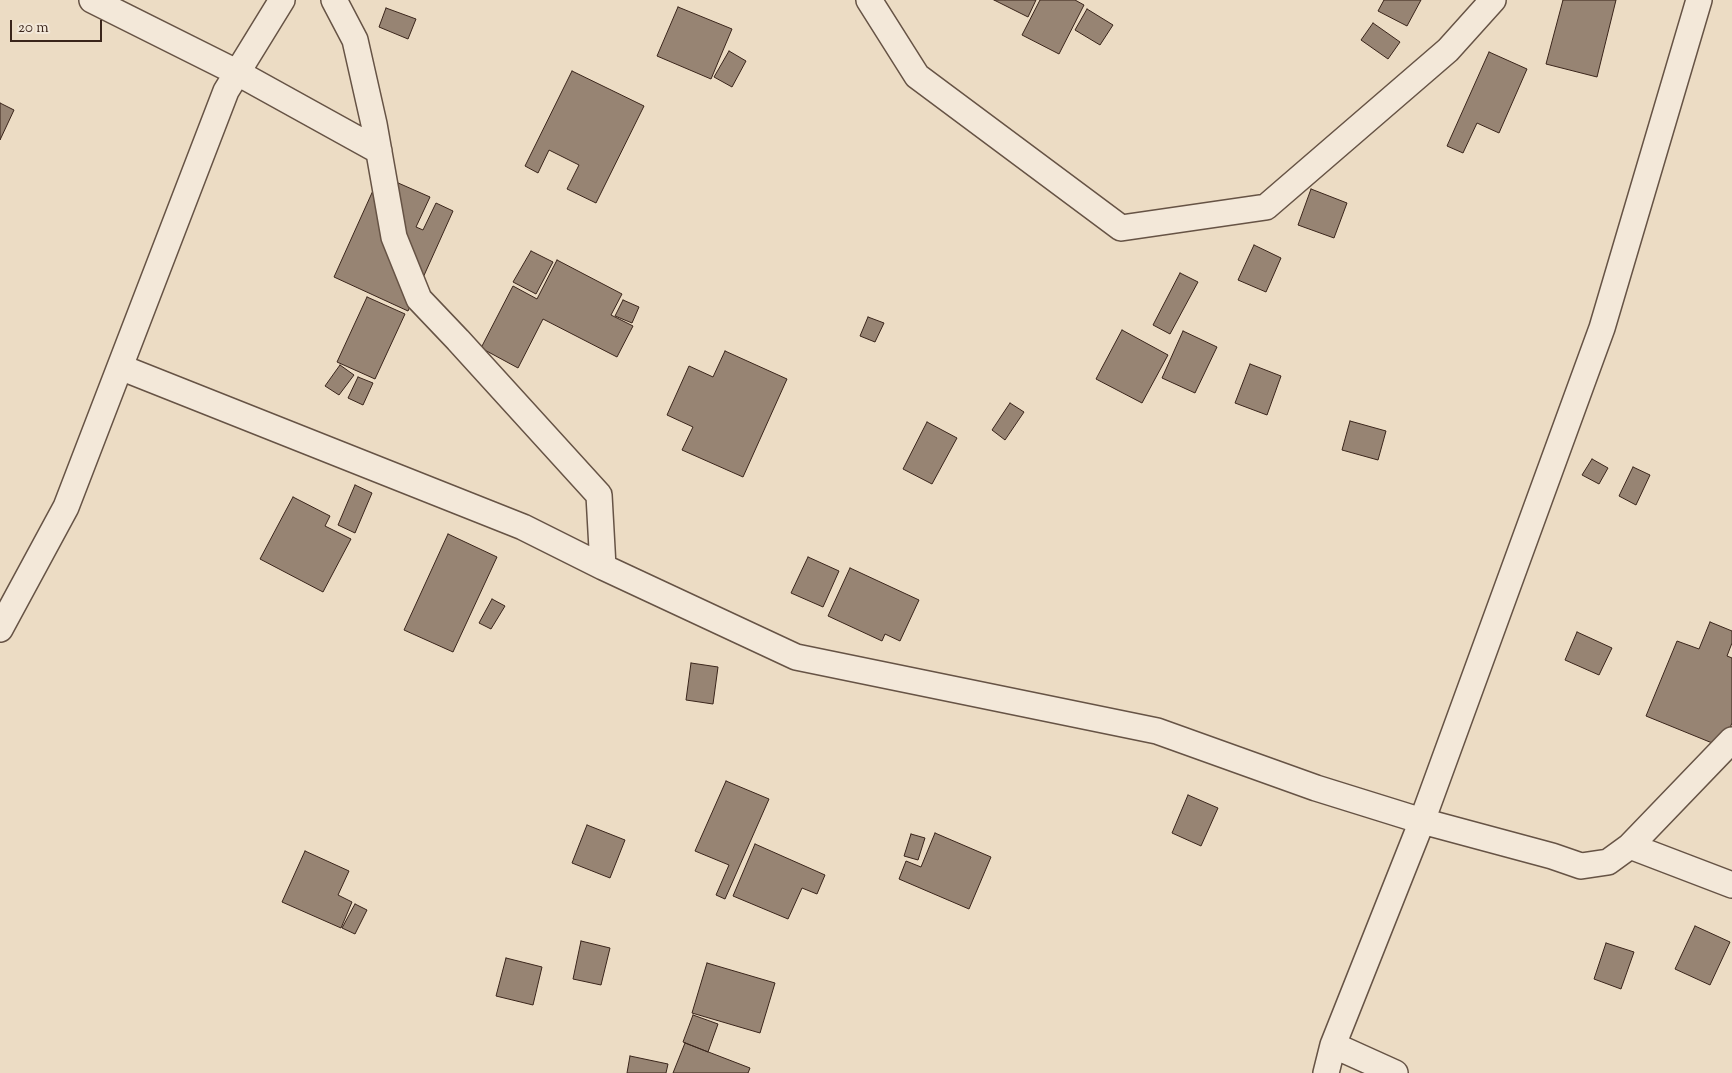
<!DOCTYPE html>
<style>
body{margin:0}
#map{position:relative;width:1732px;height:1073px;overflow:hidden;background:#ecdcc4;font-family:"Sorts Mill Goudy",serif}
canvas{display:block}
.scale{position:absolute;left:10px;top:20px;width:92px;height:22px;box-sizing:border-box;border:2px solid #3a251b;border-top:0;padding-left:6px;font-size:15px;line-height:18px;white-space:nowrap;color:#3a251b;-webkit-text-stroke:4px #f3e8d9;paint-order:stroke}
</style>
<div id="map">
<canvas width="1732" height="1073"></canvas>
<div class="scale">20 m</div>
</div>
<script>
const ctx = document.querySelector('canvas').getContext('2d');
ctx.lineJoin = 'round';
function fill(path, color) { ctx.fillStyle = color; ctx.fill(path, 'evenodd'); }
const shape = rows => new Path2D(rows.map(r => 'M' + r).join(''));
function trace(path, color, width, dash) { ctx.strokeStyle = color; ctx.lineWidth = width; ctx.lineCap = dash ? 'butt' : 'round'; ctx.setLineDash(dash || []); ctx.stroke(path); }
const building = shape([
 [994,0,1036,0,1028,17,994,0],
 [1040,0,1075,0,1084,5,1059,54,1022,35,1040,0],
 [1384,0,1421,0,1407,26,1378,11,1384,0],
 [1563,0,1616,0,1597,77,1546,64,1563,0],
 [678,7,732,29,711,79,657,56,678,7],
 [386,8,416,19,408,39,379,27,386,8],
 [1087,9,1113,25,1100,45,1075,30,1087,9],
 [1373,23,1400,42,1388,59,1361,40,1373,23],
 [729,51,746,61,732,87,714,77,729,51],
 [1489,52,1527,69,1499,133,1477,123,1463,153,1447,146,1489,52],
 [572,71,644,106,596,203,567,189,579,165,549,150,538,173,525,166,572,71],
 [0,103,14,110,0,140,0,103],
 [380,175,430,197,416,227,423,230,436,203,453,211,408,311,334,277,380,175],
 [1311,189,1347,203,1334,238,1298,225,1311,189],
 [1254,245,1281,258,1266,292,1238,280,1254,245],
 [531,251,553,262,536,294,513,282,531,251],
 [557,260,622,294,611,315,633,326,617,357,543,319,518,368,481,348,513,286,537,299,557,260],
 [1180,273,1198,282,1170,334,1153,325,1180,273],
 [367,297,405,314,375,379,337,362,367,297],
 [623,300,639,307,632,323,615,316,623,300],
 [868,317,884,323,875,342,860,336,868,317],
 [1122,330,1168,355,1142,403,1096,379,1122,330],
 [1183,331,1217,347,1195,393,1162,378,1183,331],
 [725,351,787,379,743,477,682,450,693,427,667,415,689,366,713,377,725,351],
 [1250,364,1281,376,1267,415,1235,403,1250,364],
 [340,365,354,375,339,395,325,386,340,365],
 [358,377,373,383,363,405,348,398,358,377],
 [1010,403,1024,412,1005,440,992,430,1010,403],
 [1350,421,1386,431,1378,460,1342,450,1350,421],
 [927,422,957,438,932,484,903,469,927,422],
 [1592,459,1608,468,1599,484,1582,475,1592,459],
 [1633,467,1650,475,1636,505,1619,496,1633,467],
 [355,485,372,493,355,533,338,525,355,485],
 [293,497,330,516,325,526,351,539,323,592,260,559,293,497],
 [448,534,497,557,453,652,404,630,448,534],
 [808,557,839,571,823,607,791,593,808,557],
 [850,568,919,600,900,641,885,634,882,641,828,616,850,568],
 [492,599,505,606,491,629,479,623,492,599],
 [1710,622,1732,631,1732,643,1727,656,1732,658,1732,723,1722,747,1646,716,1677,641,1699,649,1710,622],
 [1577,632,1612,648,1599,675,1565,660,1577,632],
 [691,663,718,667,713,704,686,700,691,663],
 [726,781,769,799,725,899,716,895,729,865,695,851,726,781],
 [1188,795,1218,808,1201,846,1172,833,1188,795],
 [587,825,625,840,610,878,572,863,587,825],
 [935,833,991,857,969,909,899,879,906,861,921,867,935,833],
 [911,834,925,838,918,860,904,856,911,834],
 [755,844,825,875,817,894,802,888,788,919,733,896,755,844],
 [305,851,349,871,338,895,352,902,341,928,282,902,305,851],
 [355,904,367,910,355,934,342,928,355,904],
 [1695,926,1730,942,1710,985,1675,969,1695,926],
 [581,941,610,948,601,985,573,979,581,941],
 [1606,943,1634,952,1621,989,1594,979,1606,943],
 [506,958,542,967,533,1005,496,996,506,958],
 [707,963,775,983,760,1033,692,1013,707,963],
 [693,1015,718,1024,708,1052,683,1042,693,1015],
 [685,1043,750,1068,748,1073,673,1073,685,1043],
 [630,1056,668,1064,666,1073,627,1073,630,1056]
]);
fill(building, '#978473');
trace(building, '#3a251b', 1);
const minor = shape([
 [92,0,238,73,379,151],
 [334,0,355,40,374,124,394,237,419,299,458,340,599,495,603,567,796,657,1157,731,1316,788,1422,821,1552,856,1581,866,1608,862,1630,846,1732,740],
 [869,0,917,76,1121,228,1266,207,1448,50,1493,0],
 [120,367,523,527,603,567],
 [0,629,66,507,226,91,282,0],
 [1630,846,1732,885],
 [1333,1045,1395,1073],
 [1326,1073,1333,1045,1422,821,1602,328,1699,0]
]);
trace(minor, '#665345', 28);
trace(minor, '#f3e8d9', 25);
</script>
